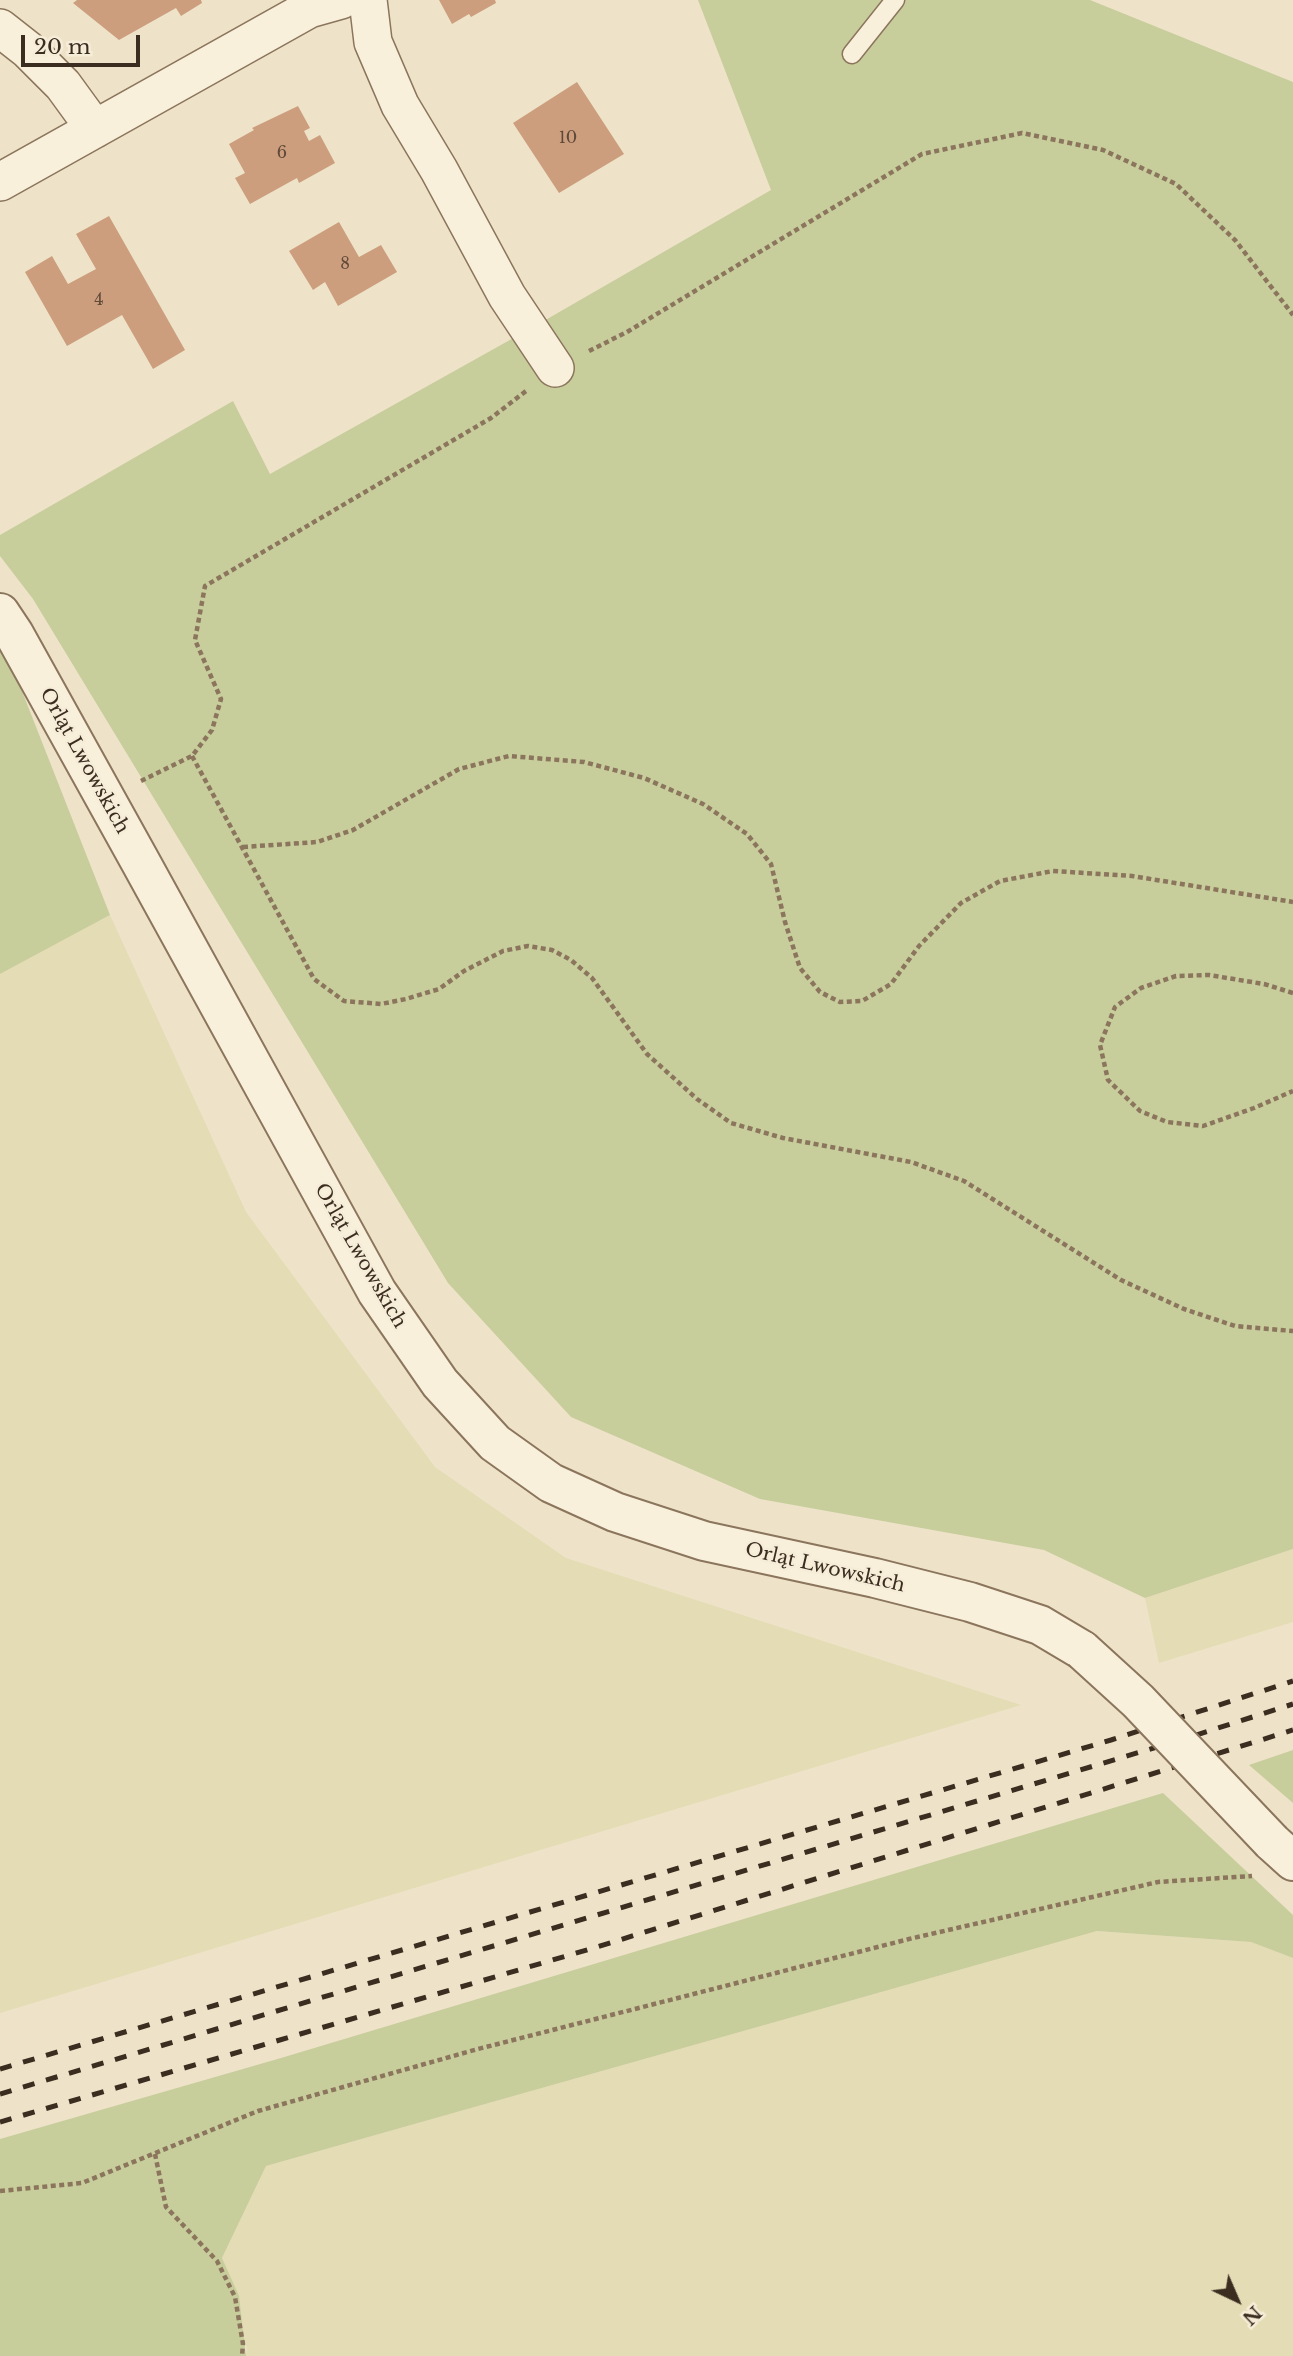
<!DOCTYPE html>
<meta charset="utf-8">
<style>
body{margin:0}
#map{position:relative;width:1293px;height:2356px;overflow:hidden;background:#eee3c8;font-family:"Libre Baskerville",serif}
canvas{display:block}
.north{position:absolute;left:1202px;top:2265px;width:70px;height:70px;-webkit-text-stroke:5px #f6edd8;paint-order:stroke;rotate:136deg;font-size:19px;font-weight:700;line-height:28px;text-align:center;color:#3b2d20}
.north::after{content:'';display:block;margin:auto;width:24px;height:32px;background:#3b2d20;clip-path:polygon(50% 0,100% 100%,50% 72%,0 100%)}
.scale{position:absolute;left:21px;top:35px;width:119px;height:32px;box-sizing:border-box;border:4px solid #3b2d20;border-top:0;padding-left:9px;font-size:21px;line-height:24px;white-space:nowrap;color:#3b2d20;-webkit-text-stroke:5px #f6edd8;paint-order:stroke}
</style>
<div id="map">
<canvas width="1293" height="2356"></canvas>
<div class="north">N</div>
<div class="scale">20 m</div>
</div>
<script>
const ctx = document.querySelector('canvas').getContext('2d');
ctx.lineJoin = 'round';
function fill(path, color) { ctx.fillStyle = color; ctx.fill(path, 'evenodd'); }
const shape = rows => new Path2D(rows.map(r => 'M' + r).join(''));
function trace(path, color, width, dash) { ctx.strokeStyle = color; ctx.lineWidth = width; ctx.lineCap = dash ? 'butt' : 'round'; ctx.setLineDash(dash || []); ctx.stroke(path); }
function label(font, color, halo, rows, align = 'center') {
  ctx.font = font + ' "Libre Baskerville",serif'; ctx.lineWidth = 5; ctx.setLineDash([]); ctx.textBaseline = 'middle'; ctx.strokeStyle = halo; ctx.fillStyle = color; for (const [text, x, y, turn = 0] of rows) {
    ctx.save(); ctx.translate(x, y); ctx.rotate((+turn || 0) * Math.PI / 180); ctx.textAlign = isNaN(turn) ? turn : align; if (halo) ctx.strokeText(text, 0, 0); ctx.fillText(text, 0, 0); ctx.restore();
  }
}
fill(shape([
 [110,915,246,1212,435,1467,566,1558,1021,1705,0,2013,0,974],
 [1293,1549,1293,1622,1159,1663,1145,1598],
 [1097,1931,1251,1942,1293,1958,1293,2356,246,2356,247,2349,222,2258,266,2166]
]), '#e4dcb5');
fill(shape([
 [698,0,1090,0,1293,82,1293,1549,1145,1598,1044,1550,760,1499,571,1417,448,1283,33,599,0,556,0,535,233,401,270,474,542,322,771,190],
 [0,645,7,653,110,915,0,974],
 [1293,1750,1293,1803,1249,1765],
 [1163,1793,1293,1915,1293,1958,1251,1942,1097,1931,266,2166,222,2258,239,2296,246,2356,0,2356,0,2139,281,2058]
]), '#c8cd9c');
fill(shape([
 [77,0,201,0,202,3,181,16,176,8,119,40,73,3],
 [439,0,495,0,496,3,471,17,469,14,452,24],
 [577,82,624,154,559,193,513,123],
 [298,106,310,128,304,131,309,141,320,135,335,163,299,183,297,178,250,204,235,178,245,173,229,144,254,130,252,128],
 [109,216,185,350,153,369,122,315,67,346,25,272,52,256,68,284,96,269,76,234],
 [339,222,359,257,381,245,397,272,338,306,325,282,313,290,289,251]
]), '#cc9e7e');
const service = shape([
 [852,54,895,0]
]);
const minor = shape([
 [368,0,373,42,400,105,439,170,507,296,555,368],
 [0,28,28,50,63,85,95,129],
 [0,182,309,9,341,0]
]);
const tertiary = shape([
 [0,613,14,634,140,861,377,1292,440,1383,495,1443,551,1483,615,1512,704,1541,875,1578,970,1602,1040,1625,1082,1650],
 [1272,1842,1293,1861]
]);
trace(service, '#8b755d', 21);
trace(minor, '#8b755d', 40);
trace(tertiary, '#8b755d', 42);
trace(shape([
 [589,351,627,332,922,154,1022,133,1103,150,1176,184,1235,240,1293,315],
 [192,756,314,979,344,1001,381,1004,406,999,439,989,464,971,503,951,528,946,552,950,571,960,592,978,647,1054,697,1099,731,1123,783,1138,911,1162,964,1181,1121,1280,1184,1309,1235,1326,1293,1331],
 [141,781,192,756,212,730,221,699,195,640,205,586,491,418,526,391],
 [243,847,317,842,353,830,459,769,509,756,584,762,644,778,703,804,747,834,771,864,785,922,800,968,820,992,840,1002,862,1001,891,984,919,946,961,903,1000,881,1053,871,1132,876,1293,902],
 [1293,993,1264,984,1209,975,1176,976,1141,988,1115,1007,1100,1045,1108,1080,1140,1111,1167,1122,1203,1126,1254,1108,1293,1091],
 [155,2154,166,2207,217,2261,235,2297,243,2344,242,2356],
 [0,2191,82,2183,258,2111,478,2049,909,1939,1158,1882,1252,1876]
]), '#8b755d', 4.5, [5, 3.5]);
trace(service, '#f9f0dc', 18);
trace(minor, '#f9f0dc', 37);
trace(tertiary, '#f9f0dc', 38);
trace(shape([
 [0,2069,1111,1740,1293,1681],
 [0,2094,1187,1738,1293,1704],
 [0,2122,597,1947,1293,1730]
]), '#3b2d20', 5, [12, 12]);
const tertiaryBridge = shape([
 [1082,1650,1138,1701,1272,1842]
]);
trace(tertiaryBridge, '#8b755d', 42, []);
trace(tertiaryBridge, '#f9f0dc', 38);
label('16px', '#5f4938', null, [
 ["10",568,138],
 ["6",282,153],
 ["8",345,264],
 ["4",99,300]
]);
label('19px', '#3b2d20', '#f6edd8', [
 ["Orląt Lwowskich",84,761,61],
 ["Orląt Lwowskich",360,1256,60],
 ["Orląt Lwowskich",825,1568,13]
]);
</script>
